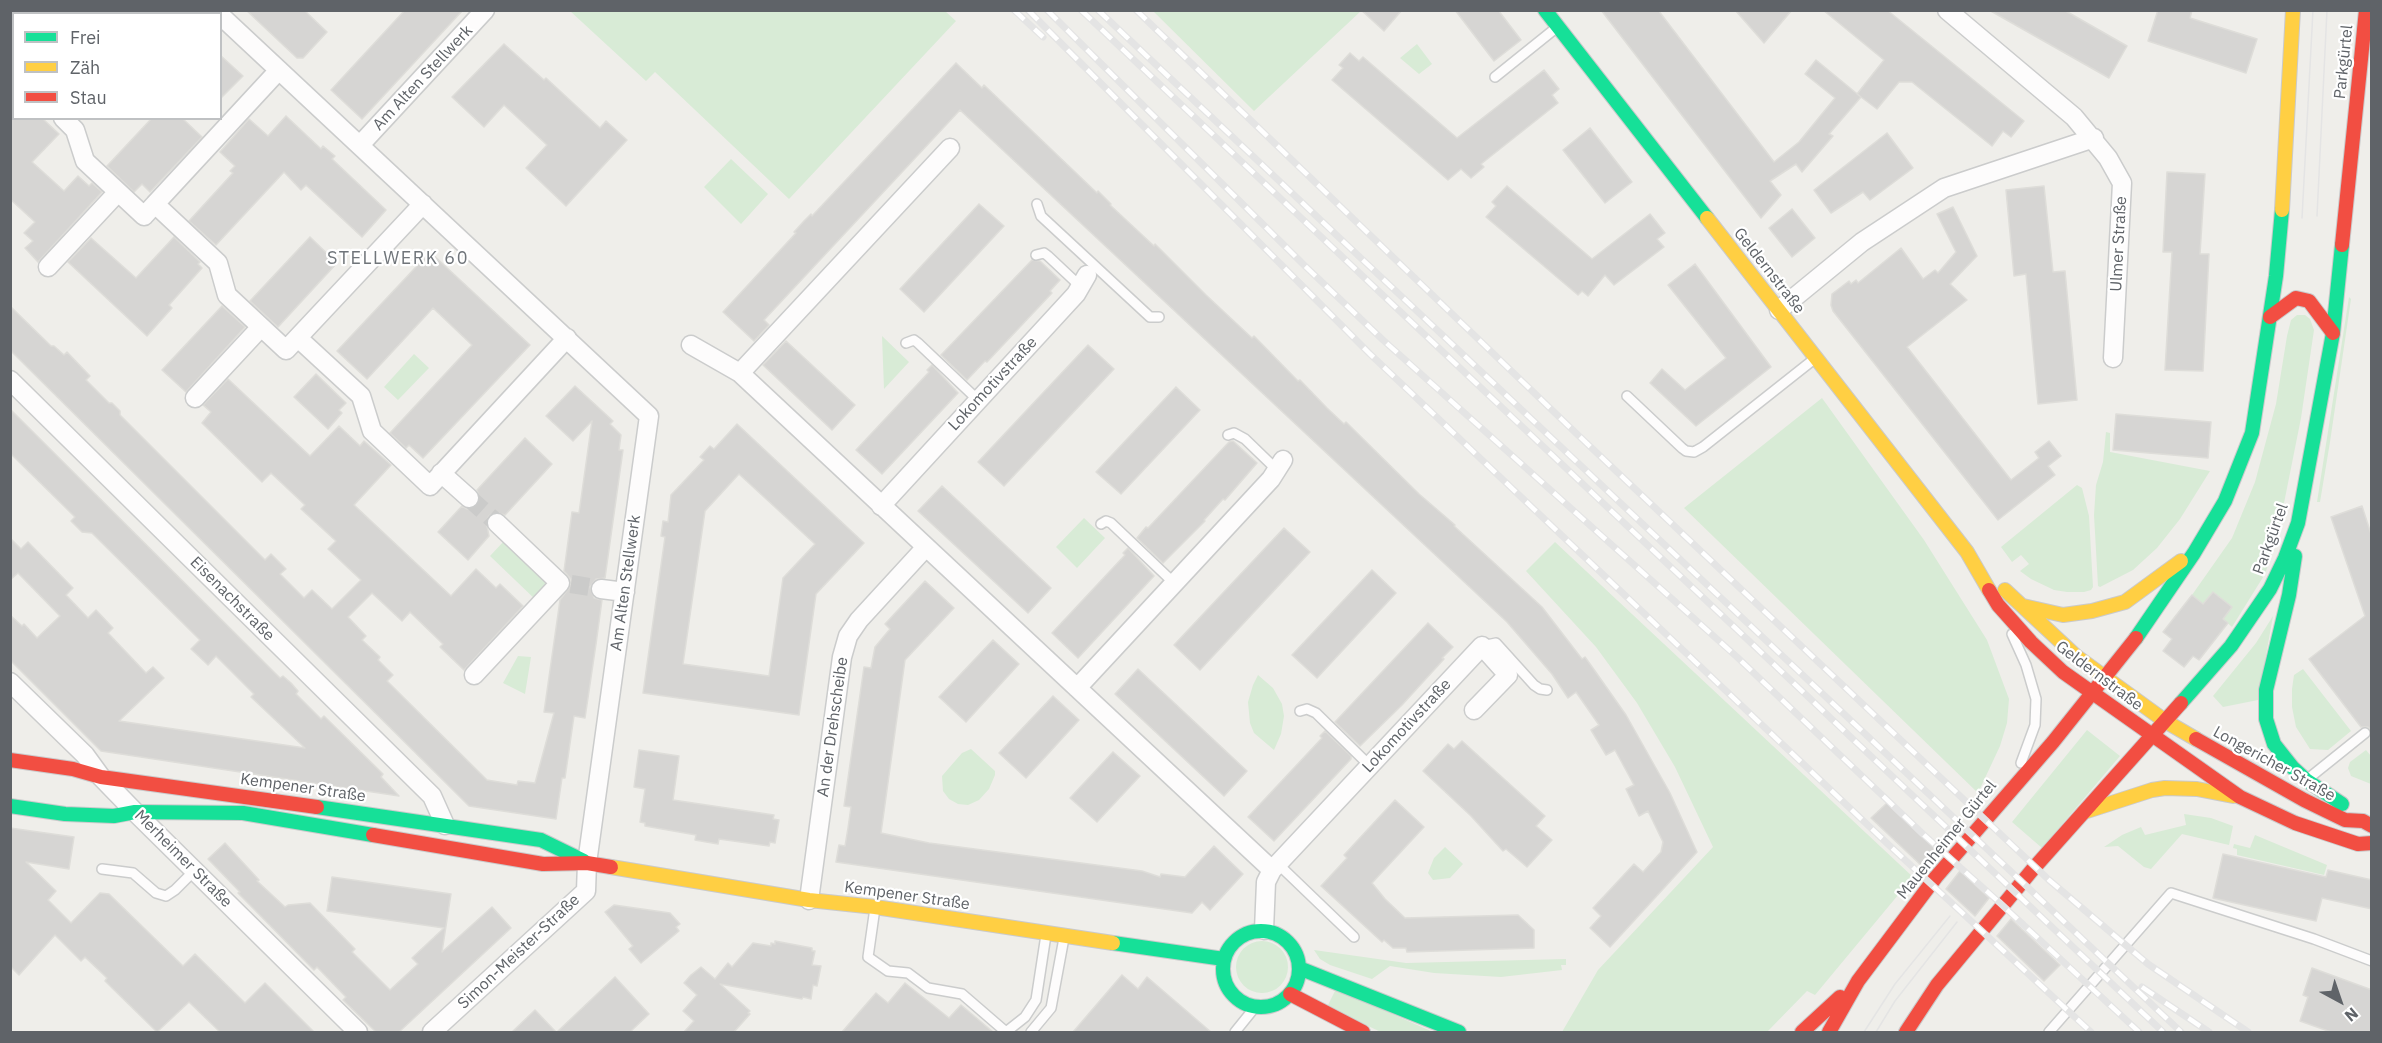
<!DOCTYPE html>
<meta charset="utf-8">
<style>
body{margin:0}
#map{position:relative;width:2382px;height:1043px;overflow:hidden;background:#efeeea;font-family:"IBM Plex Sans",sans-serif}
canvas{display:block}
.frame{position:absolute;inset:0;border:12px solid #5f6368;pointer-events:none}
.legend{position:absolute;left:12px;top:12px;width:210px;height:108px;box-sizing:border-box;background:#fff;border:2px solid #bfc1c3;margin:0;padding:8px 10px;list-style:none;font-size:18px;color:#5f6368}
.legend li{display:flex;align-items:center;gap:12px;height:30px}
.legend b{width:30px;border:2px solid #bfc1c3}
.north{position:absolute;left:2310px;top:971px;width:60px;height:60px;-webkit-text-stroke:4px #fff;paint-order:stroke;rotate:140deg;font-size:16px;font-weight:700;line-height:24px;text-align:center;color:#5f6368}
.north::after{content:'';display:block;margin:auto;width:21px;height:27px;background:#5f6368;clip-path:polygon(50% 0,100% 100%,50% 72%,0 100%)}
</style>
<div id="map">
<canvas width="2382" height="1043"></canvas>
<div class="frame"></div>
<ul class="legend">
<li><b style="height:8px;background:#16e098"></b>Frei</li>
<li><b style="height:8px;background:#ffcf43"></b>Zäh</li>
<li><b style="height:8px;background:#f24e42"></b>Stau</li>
</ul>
<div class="north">N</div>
</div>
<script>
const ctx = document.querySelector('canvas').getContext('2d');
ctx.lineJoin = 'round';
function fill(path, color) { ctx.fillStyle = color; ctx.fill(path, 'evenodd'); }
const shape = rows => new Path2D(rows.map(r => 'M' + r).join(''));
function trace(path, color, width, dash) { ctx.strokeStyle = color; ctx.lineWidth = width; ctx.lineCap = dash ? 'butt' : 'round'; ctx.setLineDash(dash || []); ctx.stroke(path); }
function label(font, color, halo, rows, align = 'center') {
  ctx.font = font + ' "IBM Plex Sans",sans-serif'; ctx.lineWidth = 4.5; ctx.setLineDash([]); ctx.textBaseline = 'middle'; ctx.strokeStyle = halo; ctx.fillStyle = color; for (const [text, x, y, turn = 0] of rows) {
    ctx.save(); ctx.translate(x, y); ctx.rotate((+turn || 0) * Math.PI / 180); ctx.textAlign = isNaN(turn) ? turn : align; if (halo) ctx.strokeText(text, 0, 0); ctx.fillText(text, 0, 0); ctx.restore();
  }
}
fill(shape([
 [945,11,956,21,789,199,655,72,646,81,570,11],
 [1153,11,1361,11,1254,111],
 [1417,44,1432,64,1419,74,1400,58],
 [731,159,768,194,741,224,704,187],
 [2349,297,2351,299,2330,442,2320,502,2317,502],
 [2297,315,2305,315,2310,319,2314,330,2301,418,2277,538,2265,574,2232,627,2223,619,2232,607,2213,592,2203,604,2192,595,2232,538,2255,482,2276,404,2287,336,2291,320],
 [882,336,909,362,884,389],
 [414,354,429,368,398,400,384,387],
 [1822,398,1924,540,1987,640,2009,699,2007,723,2000,746,1978,793,1684,508],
 [2106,432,2110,433,2110,452,2210,471,2180,519,2157,548,2133,570,2100,587,2098,586,2094,515,2096,485,2103,462],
 [2077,485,2082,488,2089,516,2093,587,2091,590,2084,592,2067,592,2054,590,2031,579,2020,571,2029,564,2021,555,2012,562,2001,547],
 [1084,518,1105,538,1077,568,1056,547],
 [504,541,552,587,538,602,490,556],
 [1555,542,1913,877,1815,995,1807,991,1767,1032,1562,1032,1598,970,1713,847,1675,767,1637,703,1596,647,1526,571],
 [2273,616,2258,700,2223,707,2213,696,2256,643],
 [518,656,531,657,525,694,503,683],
 [2303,669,2351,731,2328,750,2310,749,2296,727,2292,707,2292,689,2294,675],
 [1258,675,1273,688,1282,704,1284,716,1281,734,1274,750,1254,733,1250,723,1248,702,1253,685],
 [2087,730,2120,756,2042,848,2012,822],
 [971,749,995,771,995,775,989,789,979,800,968,805,958,804,949,799,943,791,942,776,962,753],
 [2366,750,2371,756,2371,784,2351,776,2348,768,2350,762],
 [2184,814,2211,818,2233,826,2229,845,2182,834,2151,869,2144,867,2118,846,2104,847,2122,835,2141,827,2145,835,2186,825],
 [2255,835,2327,865,2324,875,2237,855,2237,849,2233,848,2234,844,2250,848],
 [1445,847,1463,864,1450,878,1433,880,1428,873,1434,858],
 '1236 967a26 26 0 1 1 52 0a26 26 0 1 1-52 0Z',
 [1314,950,1406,963,1566,959,1566,965,1561,965,1562,970,1501,977,1434,973,1390,966,1372,979,1330,965,1320,959],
 [1336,989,1433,1032,1381,1032,1327,1007]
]), '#d8ebd6');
const building = shape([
 [246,10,304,10,327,32,303,58,297,58,246,10],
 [405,10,463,10,362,119,331,90,405,10],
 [1361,10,1402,10,1384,31,1361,10],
 [1455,10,1498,10,1521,40,1494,61,1455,10],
 [1601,10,1658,10,1774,162,1799,142,1835,98,1805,74,1816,60,1861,97,1829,134,1833,136,1802,172,1796,164,1770,181,1781,195,1761,218,1601,10],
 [1735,10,1792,10,1764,43,1735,10],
 [1823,10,1887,10,2024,121,2011,137,2003,131,1992,146,1912,82,1899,82,1877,109,1857,94,1884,60,1823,10],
 [1989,10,2064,10,2127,46,2109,78,1989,10],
 [2158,10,2192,10,2190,18,2257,39,2246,73,2148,41,2158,10],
 [504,44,544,80,546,78,600,128,606,121,627,140,566,206,526,168,547,145,504,105,484,127,452,97,504,44],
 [1350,53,1359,61,1363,57,1457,138,1544,70,1559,89,1552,95,1558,103,1481,164,1484,167,1471,178,1461,169,1448,180,1332,80,1343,68,1339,65,1350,53],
 [220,55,243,76,220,99,220,55],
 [956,63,982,88,984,85,1097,193,1098,191,1111,204,1110,205,1154,246,1155,244,1206,295,1252,338,1254,336,1298,381,1300,380,1327,408,1344,424,1346,422,1419,494,1455,525,1454,526,1542,607,1582,659,1585,657,1595,671,1626,715,1670,793,1697,852,1610,947,1590,928,1601,916,1593,908,1634,864,1643,872,1661,852,1663,842,1648,811,1639,816,1626,789,1634,785,1615,750,1606,755,1591,730,1599,725,1576,692,1568,698,1552,674,1507,622,960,110,764,320,769,325,754,341,723,312,796,233,794,232,804,221,811,214,812,216,956,63],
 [10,107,14,110,14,118,42,118,59,134,32,162,64,191,78,176,89,186,92,183,102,192,38,262,25,248,33,241,24,233,35,222,10,199,10,107],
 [286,116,321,149,323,146,335,156,332,159,386,210,362,237,306,185,301,190,284,172,216,245,189,221,233,173,230,171,235,166,220,152,249,119,268,136,286,116],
 [152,118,182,118,202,137,150,192,142,184,134,192,107,166,152,118],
 [1590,128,1632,182,1605,203,1563,150,1590,128],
 [1887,133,1913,168,1870,200,1863,192,1831,213,1814,190,1887,133],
 [2167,172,2205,174,2200,254,2209,254,2203,371,2165,370,2172,252,2163,252,2167,172],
 [1507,186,1592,259,1650,214,1665,233,1657,239,1664,247,1614,285,1605,275,1588,296,1582,291,1578,295,1486,217,1496,206,1492,202,1507,186],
 [2044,186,2053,272,2065,271,2077,400,2038,404,2026,274,2014,276,2006,190,2044,186],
 [979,204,1004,226,924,312,900,289,979,204],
 [1953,207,1977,256,1950,284,1967,300,1907,347,2011,480,2039,458,2035,452,2049,441,2061,456,2048,466,2055,475,1998,520,1833,311,1831,305,1832,294,1849,281,1851,284,1856,280,1858,283,1901,248,1923,279,1935,270,1938,273,1956,252,1937,214,1953,207],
 [1792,209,1815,238,1792,257,1769,228,1792,209],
 [174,237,200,262,198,264,202,268,169,305,172,308,147,336,68,262,91,238,136,278,174,237],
 [310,237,337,263,278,327,250,301,310,237],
 [430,252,530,345,423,458,409,445,406,448,390,433,472,345,433,308,367,379,337,351,430,252],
 [1032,260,1040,261,1060,280,1050,291,1052,293,987,362,985,361,967,380,941,355,1032,260],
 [1695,264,1771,367,1696,426,1650,383,1662,369,1685,390,1726,358,1668,285,1695,264],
 [10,306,51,346,54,346,64,355,67,352,90,376,86,380,109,403,112,403,120,411,120,415,265,560,271,554,286,569,280,574,304,598,312,590,332,609,361,580,328,549,336,541,301,509,305,505,271,473,262,482,202,423,211,412,203,405,228,379,310,456,339,426,360,446,364,441,391,465,354,505,451,596,476,569,496,588,500,584,523,606,464,670,440,647,443,644,410,612,402,621,372,593,348,617,366,636,362,640,380,657,378,660,393,675,387,681,487,780,517,785,518,781,535,783,554,713,544,712,560,600,571,585,571,579,564,571,572,512,579,513,592,421,573,441,546,416,575,386,613,421,610,424,621,435,619,450,623,450,605,578,596,579,590,587,594,598,602,600,596,644,585,718,574,716,565,778,562,778,556,819,469,806,10,350,10,306],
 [222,306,245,327,186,392,162,370,222,306],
 [786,341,855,405,832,430,763,365,786,341],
 [1088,345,1114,369,1004,486,978,462,1088,345],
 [932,365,958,393,882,474,856,450,929,372,927,370,932,365],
 [316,374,346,403,339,410,342,413,328,429,294,397,316,374],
 [1176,387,1200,410,1121,494,1096,472,1176,387],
 [10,409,280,678,283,676,291,683,298,691,296,694,321,719,324,716,383,774,381,777,399,796,101,751,10,660,10,615,22,626,24,624,37,638,60,616,18,573,10,580,10,538,21,549,28,542,73,588,66,595,88,618,96,610,113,628,108,633,146,673,153,667,164,678,119,721,305,748,251,697,254,694,216,656,208,665,191,649,200,640,92,533,82,532,71,521,75,517,10,453,10,409],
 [2116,414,2211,422,2208,458,2113,450,2116,414],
 [737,424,864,543,816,594,799,715,643,693,665,537,661,536,663,521,668,522,671,495,704,460,700,457,710,446,714,449,737,424],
 [739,474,815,544,783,578,769,676,683,664,705,511,739,474],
 [525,438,552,464,505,515,494,512,489,516,486,521,489,536,468,560,438,532,462,506,467,509,477,506,480,500,477,490,525,438],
 [1233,441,1257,463,1225,500,1223,499,1204,520,1205,521,1163,563,1137,538,1146,527,1148,528,1229,442,1233,441],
 [942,486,1051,588,1028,613,918,511,942,486],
 [2362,506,2372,537,2372,731,2368,727,2361,727,2309,659,2365,616,2331,517,2362,506],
 [1284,528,1310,552,1200,670,1174,645,1284,528],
 [1128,548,1154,576,1078,658,1052,633,1125,555,1123,553,1128,548],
 [1372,570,1396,593,1317,678,1292,655,1372,570],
 [925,581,954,608,905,660,881,833,929,843,1142,871,1160,877,1161,874,1185,877,1214,846,1243,874,1210,910,1202,902,1192,913,836,862,839,845,845,846,848,828,851,807,844,806,864,667,871,668,875,647,890,629,885,624,925,581],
 [2213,592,2232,607,2223,619,2228,623,2199,660,2193,656,2184,667,2163,651,2172,639,2163,632,2192,595,2203,604,2213,592],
 [1428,623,1453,647,1442,658,1444,659,1402,705,1360,746,1335,722,1428,623],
 [993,640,1019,664,966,722,939,697,993,640],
 [1138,669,1247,771,1224,796,1115,694,1138,669],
 [1053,696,1079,720,1026,778,999,753,1053,696],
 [1325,731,1351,756,1351,759,1274,841,1248,817,1322,738,1320,736,1325,731],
 [1462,741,1545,816,1536,826,1552,840,1527,867,1506,849,1503,851,1471,816,1423,771,1448,744,1454,749,1462,741],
 [639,750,679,756,673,800,774,815,773,819,779,820,775,843,770,842,769,846,719,839,718,844,695,840,696,835,645,826,645,823,640,822,645,789,634,787,639,750],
 [1113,752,1140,776,1097,822,1070,798,1113,752],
 [1395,800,1424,827,1372,883,1385,899,1405,918,1518,915,1534,930,1534,948,1407,952,1406,948,1393,948,1384,940,1382,942,1321,886,1347,858,1344,855,1395,800],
 [1887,803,1938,851,1924,868,1871,818,1887,803],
 [10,828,74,837,69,869,26,862,56,891,48,900,71,923,100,893,109,894,183,966,195,954,245,1003,265,983,314,1032,220,1032,189,1002,157,1032,105,981,107,978,85,957,81,961,55,935,19,975,10,966,10,828],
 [225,843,259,880,257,881,285,907,288,905,310,903,355,949,352,952,390,990,418,964,412,958,444,928,327,911,332,877,451,894,442,952,492,907,511,928,399,1032,376,1032,343,1000,346,997,317,967,314,970,238,893,240,892,208,859,225,843],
 [2223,854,2326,877,2328,870,2372,880,2372,909,2322,898,2316,921,2213,898,2223,854],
 [1960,871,1989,898,1975,916,1946,889,1960,871],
 [614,905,670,913,680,924,676,927,679,931,641,963,629,949,633,946,605,912,614,905],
 [2011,919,2060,965,2044,981,1997,936,2011,919],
 [775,941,812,948,812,951,815,951,812,965,821,966,817,986,813,985,811,999,803,997,802,999,720,984,750,1011,748,1013,750,1014,734,1032,684,1032,694,1021,683,1011,697,995,684,983,691,975,701,967,715,979,728,963,732,967,753,943,771,946,771,943,775,944,775,941],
 [2312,968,2372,990,2372,1032,2331,1032,2300,1021,2308,997,2303,995,2312,968],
 [1122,975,1138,989,1147,977,1211,1032,1073,1032,1122,975],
 [615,977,649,1014,630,1032,557,1032,615,977],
 [905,983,949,1018,961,1005,993,1032,842,1032,876,993,888,1003,905,983],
 [535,1010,556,1032,512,1032,535,1010]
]);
fill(building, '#d6d5d3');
trace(building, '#deddd9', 1.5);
trace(shape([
 [469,498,497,523],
 [571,584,601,589]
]), '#cbcbca', 18, [18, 9]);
const lane = shape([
 [1495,77,1556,28],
 [1037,204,1041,216,1095,266,1150,317,1159,317],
 [1036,255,1044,253,1048,256,1081,287],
 [906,343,914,340,918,343,978,400],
 [1627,396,1682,448,1686,451,1694,452,1703,447,1813,360],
 [1228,435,1234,433,1245,439,1277,470],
 [1101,524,1106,521,1111,523,1174,583],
 [2012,634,2026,665,2036,699,2035,725,2021,763],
 [1482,646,1496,643,1534,685,1540,689,1547,690],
 [1300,711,1307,709,1316,713,1370,766],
 [2309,778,2365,733],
 [1278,864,1354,937],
 [102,869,133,873,156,893,166,896,175,890,194,871],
 [875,908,868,957,888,971,908,973,928,988,962,994,1006,1032,1025,1017,1036,1000,1046,935],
 [1031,1032,1051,1008,1064,938],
 [1235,1032,1256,1006],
 [2049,1032,2171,893,2314,939,2372,961]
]);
const street = shape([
 [1947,10,2074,117,2108,158,2122,183,2113,358],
 [71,14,74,10],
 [220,15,649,416,587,863,586,891,432,1032],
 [10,81,14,78],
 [63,118,75,130,85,161,144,216,155,204,218,263,227,295,286,350,423,204],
 [360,145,485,10],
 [155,204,279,70],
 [48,267,118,192],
 [1779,310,1862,242,1944,188,2094,138],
 [298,338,361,396,372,431,430,486,567,338],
 [691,345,740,373,1272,870,1266,882,1264,930],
 [740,373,950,148],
 [10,380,432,796,445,825],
 [195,398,261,327],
 [441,473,469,498],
 [881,506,1076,294,1087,275],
 [601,589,625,592],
 [474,675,560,583,497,523],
 [10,682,85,755,101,777,135,812,358,1032],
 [1077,688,1271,479,1283,460],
 [1272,870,1482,646,1508,675,1474,710],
 [809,900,842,657,848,636,859,620,926,547]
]);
const fast = shape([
 [1545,10,1707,218],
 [2295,556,2289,595,2266,690,2266,719,2274,744,2293,768,2306,780,2342,804],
 [2136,638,2194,553,2225,501,2252,433,2276,276,2282,210],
 [2181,703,2231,646,2270,589,2285,558,2298,523,2333,333,2342,245],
 [10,806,65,814,114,816,135,812,243,813,373,835],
 [317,807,541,840,584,861],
 '1223 969a38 38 0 1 1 76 0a38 38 0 1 1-76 0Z',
 [1113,943,1224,959],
 [1299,968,1459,1032]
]);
const slow = shape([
 [2282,210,2293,10],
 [1707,218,1967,552,1989,590],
 [2005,590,2077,657,2165,721,2196,739],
 [2023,606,2063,615,2092,611,2125,602,2181,561],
 [2084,812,2152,790,2165,788,2197,789,2233,796],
 [611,867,809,900,875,907,1113,943]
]);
const jam = shape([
 [2342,245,2366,10],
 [2270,317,2296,298,2309,301,2333,333],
 [1989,590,1998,605,2031,642,2063,672,2240,797,2295,823,2358,844,2372,843],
 [2196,739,2304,800,2345,820,2363,821,2372,826],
 [10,760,73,769,101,777,317,807],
 [373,835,543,864,587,863,611,867],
 [1290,994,1363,1032],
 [1802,1032,1840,997],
 [1829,1032,1858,981,1936,877,2053,742,2136,638],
 [1906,1032,1937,985,2033,869,2181,703]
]);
trace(lane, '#cbcccc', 12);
trace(street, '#cbcccc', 21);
trace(fast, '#cacacb', 16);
trace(slow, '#cacacb', 16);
trace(jam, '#cacacb', 16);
trace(lane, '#fdfcfc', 9);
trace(street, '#fdfcfc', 18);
trace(fast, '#16e098', 14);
trace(slow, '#ffcf43', 14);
trace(jam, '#f24e42', 14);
trace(shape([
 [2317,216,2327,10],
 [2302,218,2313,10],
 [1864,1032,1895,984,1950,916],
 [1876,1032,1895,1001,1957,922]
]), '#e4e4e4', 1.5);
const rail = shape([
 [1014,10,1043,37],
 [1028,10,1370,354,1891,847,2091,1032],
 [1047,10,1305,266,1383,340,1737,657,1924,835,2000,903,2139,1032],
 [1081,10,2163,1032],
 [1098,10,2181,1032],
 [1136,10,1579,436,2049,880,2148,964,2248,1032],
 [2142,987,2209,1032]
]);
trace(rail, '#e4e4e4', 7);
trace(rail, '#fff', 4.5, [14]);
label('16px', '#5f6368', '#fff', [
 ["Parkgürtel",2344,62,-84],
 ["Am Alten Stellwerk",423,78,-47],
 ["Ulmer Straße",2119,244,-87],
 ["Geldernstraße",1769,271,52],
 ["Lokomotivstraße",993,384,-47],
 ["Parkgürtel",2271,539,-70],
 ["Am Alten Stellwerk",626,583,-82],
 ["Eisenachstraße",232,599,45],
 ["Geldernstraße",2099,676,37],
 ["Lokomotivstraße",1407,726,-47],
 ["An der Drehscheibe",833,727,-82],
 ["Longericher Straße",2274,764,29],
 ["Kempener Straße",303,788,8],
 ["Mauenheimer Gürtel",1947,840,-51],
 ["Merheimer Straße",183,859,45],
 ["Kempener Straße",907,896,8],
 ["Simon-Meister-Straße",519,952,-43]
]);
ctx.letterSpacing = '1.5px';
label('18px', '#70757a', '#fff', [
 ["STELLWERK 60",398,259]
]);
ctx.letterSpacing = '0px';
</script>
